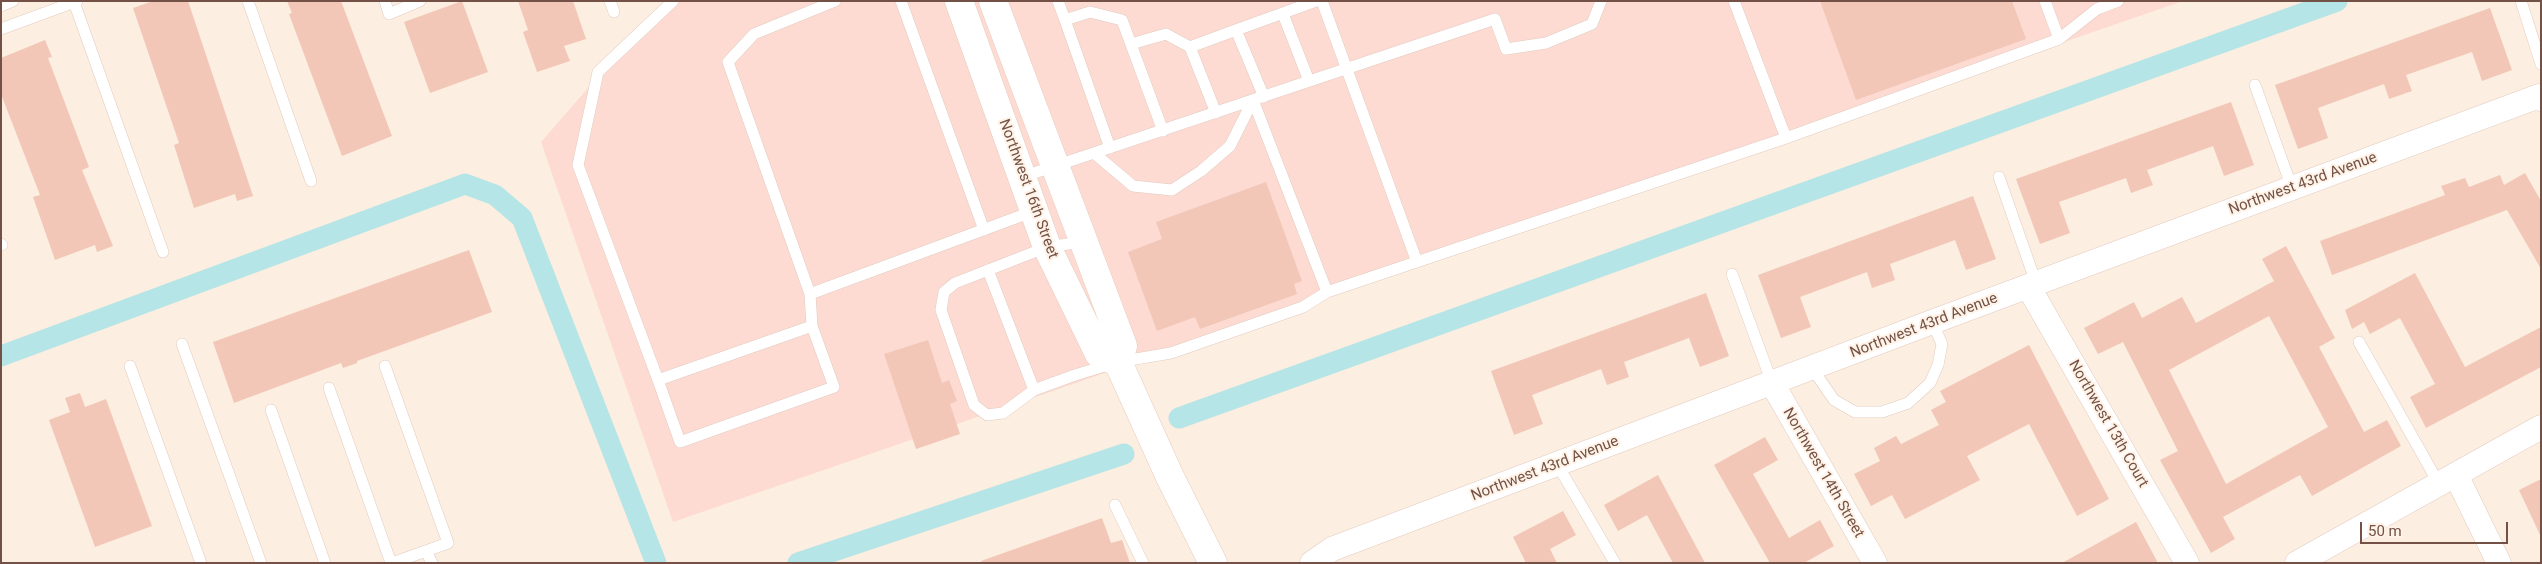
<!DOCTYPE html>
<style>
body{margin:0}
#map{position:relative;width:2542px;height:564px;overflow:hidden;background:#fceee0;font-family:Roboto,sans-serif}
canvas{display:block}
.frame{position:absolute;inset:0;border:2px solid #735147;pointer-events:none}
.scale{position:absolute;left:2360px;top:522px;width:148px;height:22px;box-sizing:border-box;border:2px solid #735147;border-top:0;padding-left:6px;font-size:15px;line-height:18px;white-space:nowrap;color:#735147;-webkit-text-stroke:4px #fff2e6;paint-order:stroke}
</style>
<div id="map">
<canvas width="2542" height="564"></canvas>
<div class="frame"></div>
<div class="scale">50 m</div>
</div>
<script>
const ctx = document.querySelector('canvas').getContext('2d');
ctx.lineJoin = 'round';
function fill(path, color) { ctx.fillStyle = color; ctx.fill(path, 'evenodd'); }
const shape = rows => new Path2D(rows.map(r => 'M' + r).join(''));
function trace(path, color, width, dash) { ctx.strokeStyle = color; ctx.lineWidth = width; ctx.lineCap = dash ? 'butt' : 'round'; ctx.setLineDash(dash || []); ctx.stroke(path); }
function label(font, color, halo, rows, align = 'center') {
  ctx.font = font + ' Roboto,sans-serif'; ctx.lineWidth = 4; ctx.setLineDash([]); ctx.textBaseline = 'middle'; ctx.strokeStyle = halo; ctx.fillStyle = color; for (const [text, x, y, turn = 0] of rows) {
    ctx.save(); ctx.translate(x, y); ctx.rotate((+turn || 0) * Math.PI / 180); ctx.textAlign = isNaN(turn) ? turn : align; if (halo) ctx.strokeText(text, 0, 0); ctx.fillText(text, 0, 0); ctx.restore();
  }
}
fill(shape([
 [664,1,2183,1,673,522,541,142]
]), '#fddbd3');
trace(shape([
 [1,356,465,184,495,195,522,218,656,563],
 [1179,418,2337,1],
 [798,563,1124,454]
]), '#b5e5e6', 21);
fill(shape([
 [153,1,188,1,253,196,237,201,235,194,194,208,174,145,179,143,133,8],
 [287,1,341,1,392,136,342,156,289,14,292,13],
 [462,1,488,72,430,93,404,22],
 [518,1,573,1,586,39,564,46,570,61,537,72,523,32,528,30],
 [1820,1,2012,1,2026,39,1856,100],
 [2490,8,2512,70,2482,81,2472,52,2406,75,2412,91,2389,99,2384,84,2318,108,2328,138,2298,149,2275,85],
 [45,40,52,57,48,58,89,167,82,170,113,246,97,252,95,245,55,260,33,197,40,195,1,94,1,58],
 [2231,102,2254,165,2224,176,2213,146,2147,170,2153,185,2131,193,2126,178,2059,202,2070,233,2040,244,2016,179],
 [2525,173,2541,201,2541,269,2507,210,2332,275,2320,241,2445,195,2441,186,2465,178,2469,187,2500,175,2504,185],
 [1266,182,1302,281,1294,284,1297,294,1200,329,1195,317,1157,331,1128,252,1162,239,1156,222],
 [1973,196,1996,259,1966,270,1955,240,1890,264,1895,280,1872,288,1867,272,1800,297,1811,327,1781,338,1758,275],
 [2286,246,2335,338,2319,347,2364,432,2387,420,2401,446,2312,496,2300,475,2223,517,2235,539,2211,553,2160,460,2178,451,2123,342,2098,354,2084,328,2134,302,2142,318,2182,297,2196,323,2274,281,2262,259],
 [2269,316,2328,427,2226,484,2169,370],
 [469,250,492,312,357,361,357,363,343,368,341,363,234,403,213,342],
 [2415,273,2465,367,2541,327,2541,367,2426,428,2410,397,2435,384,2400,318,2370,334,2364,322,2352,329,2345,310],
 [1706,293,1729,356,1700,367,1689,338,1624,362,1629,377,1607,385,1601,369,1532,395,1543,424,1514,435,1491,371],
 [928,340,942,383,949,380,957,401,950,404,960,434,916,449,884,354],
 [2029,345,2109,499,2077,516,2029,424,1967,456,1980,480,1905,519,1892,495,1871,506,1854,474,1880,461,1874,448,1896,436,1901,444,1939,425,1931,410,1946,402,1940,391],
 [80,393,85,407,106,399,152,526,95,547,49,420,70,412,65,398],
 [1765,437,1778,460,1753,474,1789,538,1820,520,1834,546,1804,563,1770,563,1714,465],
 [1658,475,1705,563,1673,563,1647,515,1618,531,1604,505],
 [2541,479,2541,537,2519,490],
 [1563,511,1576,535,1550,549,1557,563,1526,563,1513,537],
 [1102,518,1111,543,1122,540,1130,563,982,563,981,561],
 [2136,522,2158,563,2062,563]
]), '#f2c7b7');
const lane = shape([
 [248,1,311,181],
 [385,1,389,14,420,1],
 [610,1,614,12],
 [835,1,754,34,728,62,810,294,1034,211],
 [901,1,984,230],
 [1058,1,1065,20],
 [1322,1,1417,262],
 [1734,1,1786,138],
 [2045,1,2059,39],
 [2521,1,2541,64],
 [74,2,163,252],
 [1,6,13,1],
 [1283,14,1309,81],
 [1,29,77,1],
 [1236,30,1316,1],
 [1131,44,1166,34,1190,47,1216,113],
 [1190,47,1236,30,1264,97],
 [2255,85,2292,188],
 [1253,100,1327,292],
 [1110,148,1065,20,1090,12,1122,20,1163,131],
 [1094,153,1133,186,1172,190,1201,171,1230,146,1253,100],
 [1022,177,1495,19,1506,49,1546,43,1592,24,1601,1],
 [1999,177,2036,283],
 [1082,242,1047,247,955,283,944,292,941,310,974,405,987,415,1003,413,1034,390,1075,375,1118,362,1171,353,1303,307,1327,292,1786,138,2059,39,2097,9,2118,1],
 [1,244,2,245],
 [988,270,1034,390],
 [1732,274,1772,383],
 [810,294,812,326,658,380,680,442,834,387,812,326],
 [2359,342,2439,484],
 [182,344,261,563],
 [130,366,201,563],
 [385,366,448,543,426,551],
 [1812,368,1834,400,1855,412,1882,412,1908,403,1930,383,1938,365,1942,344,1932,322],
 [658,380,578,165,598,72,673,1],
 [329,388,391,563],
 [271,410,325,563],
 [1557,464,1615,563],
 [1115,505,1143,563],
 [392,563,426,551,432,563]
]);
const street = shape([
 [2028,286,2187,563],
 [1772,383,1875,563],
 [2456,475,2499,563],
 [1312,563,1332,549,1932,322,2539,96,2541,99],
 [2297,563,2541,427]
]);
const secondary = shape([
 [959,1,1047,247,1099,354,1118,362],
 [993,1,1123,346,1118,362,1170,477,1213,563]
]);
trace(lane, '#e2cbbf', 12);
trace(street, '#e2cbbf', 25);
trace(secondary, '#e8cbbc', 29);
trace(lane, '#fff', 11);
trace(street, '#fff', 24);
trace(secondary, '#fff', 28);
label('15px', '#735147', '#fff2e6', [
 ["Northwest 43rd Avenue",2303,184,-20],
 ["Northwest 16th Street",1028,189,70],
 ["Northwest 43rd Avenue",1924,326,-21],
 ["Northwest 13th Court",2108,424,60],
 ["Northwest 43rd Avenue",1545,469,-21],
 ["Northwest 14th Street",1823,473,60]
]);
</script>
